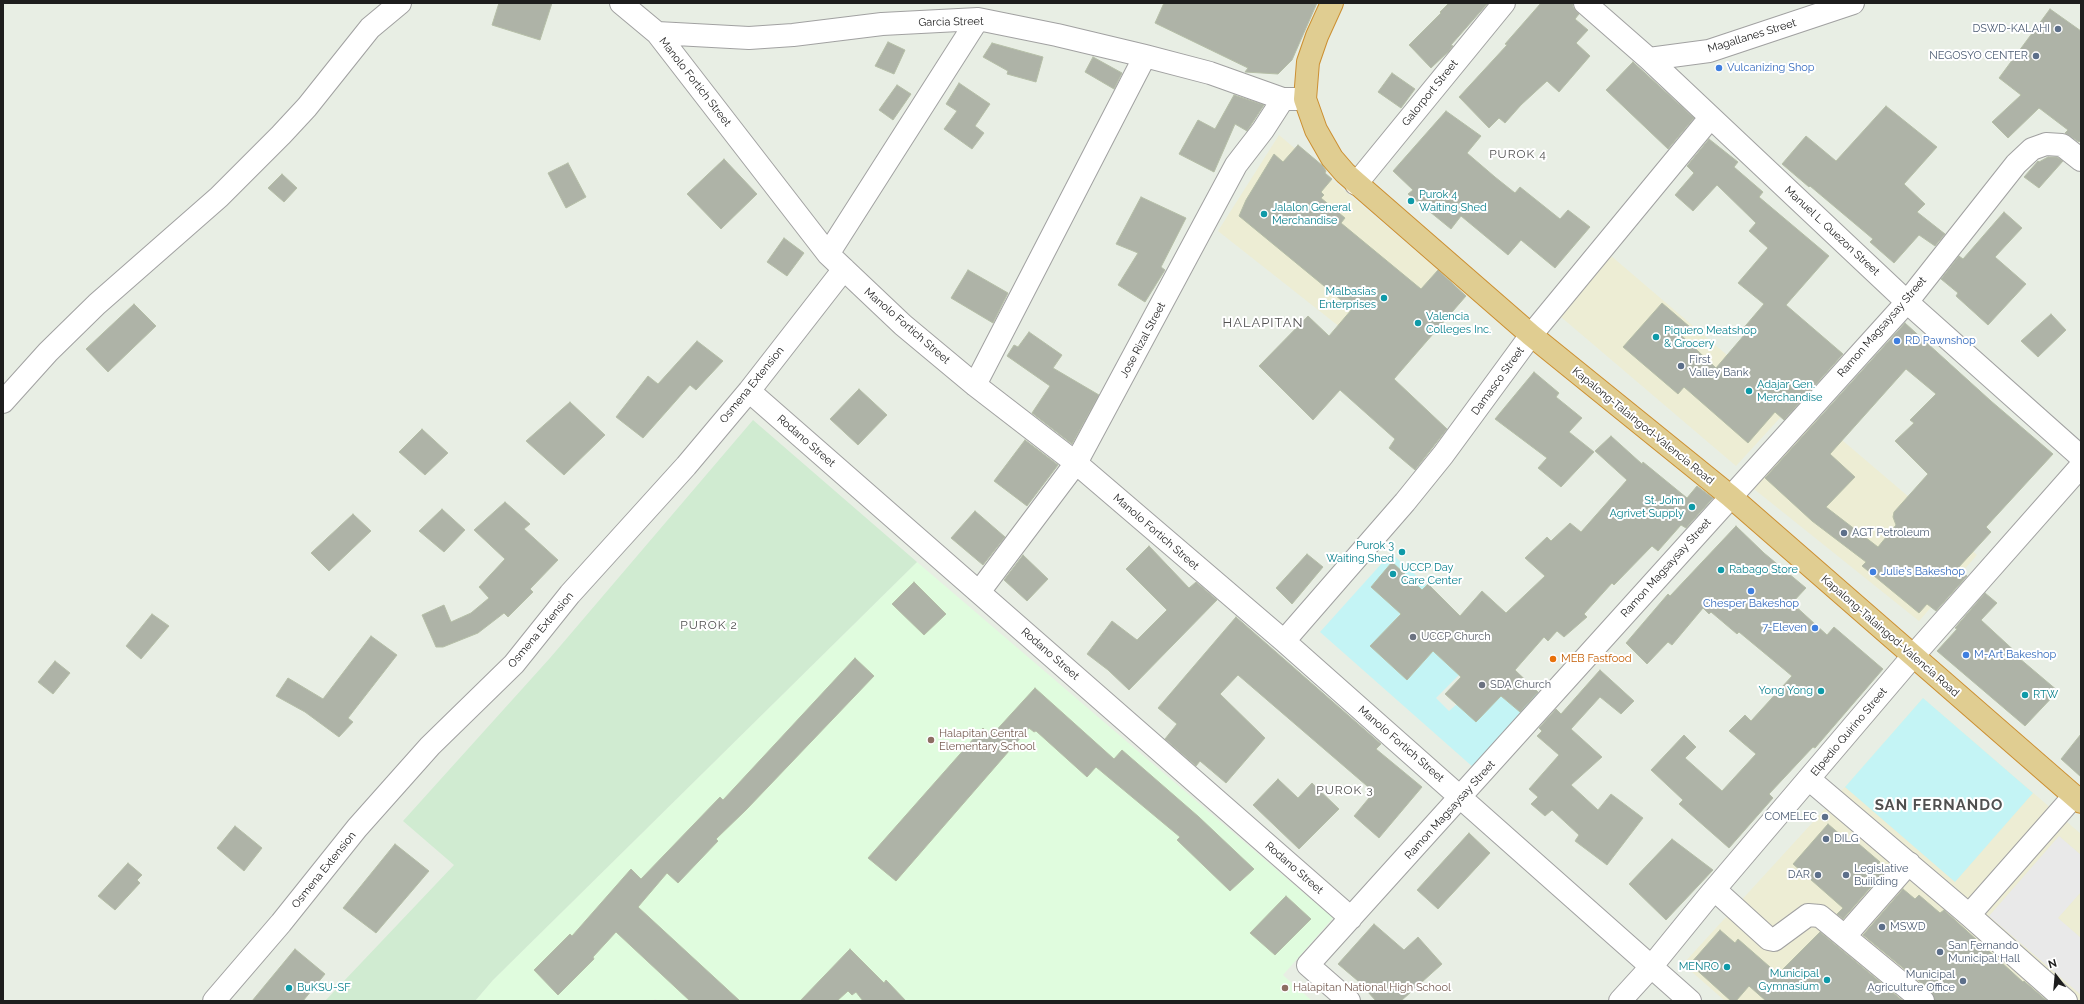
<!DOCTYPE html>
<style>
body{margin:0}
#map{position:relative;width:2084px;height:1004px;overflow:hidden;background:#e8eee4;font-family:Raleway,sans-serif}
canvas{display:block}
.frame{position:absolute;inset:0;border:4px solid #1d1d1d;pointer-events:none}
.north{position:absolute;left:2036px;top:956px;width:40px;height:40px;-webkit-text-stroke:3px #fff;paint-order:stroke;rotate:344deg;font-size:11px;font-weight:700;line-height:16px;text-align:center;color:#1d1d1d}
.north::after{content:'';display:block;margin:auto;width:14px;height:18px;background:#1d1d1d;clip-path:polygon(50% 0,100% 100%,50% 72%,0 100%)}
</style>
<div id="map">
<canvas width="2084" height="1004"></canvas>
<div class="frame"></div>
<div class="north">N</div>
</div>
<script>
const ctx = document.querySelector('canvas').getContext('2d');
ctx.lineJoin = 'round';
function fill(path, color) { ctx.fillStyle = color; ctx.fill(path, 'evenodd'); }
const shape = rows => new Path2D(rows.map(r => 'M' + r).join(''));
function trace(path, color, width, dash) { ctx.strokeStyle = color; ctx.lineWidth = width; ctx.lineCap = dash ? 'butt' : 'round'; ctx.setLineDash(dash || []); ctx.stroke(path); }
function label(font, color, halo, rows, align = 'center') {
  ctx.font = font + ' Raleway,sans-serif'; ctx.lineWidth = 4; ctx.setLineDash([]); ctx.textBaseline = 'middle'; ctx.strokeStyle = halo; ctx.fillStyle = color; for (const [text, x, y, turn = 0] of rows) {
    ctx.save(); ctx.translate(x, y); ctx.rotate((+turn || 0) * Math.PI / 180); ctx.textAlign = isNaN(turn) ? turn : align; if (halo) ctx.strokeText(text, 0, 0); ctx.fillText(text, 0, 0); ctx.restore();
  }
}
fill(shape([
 [1279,135,1438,270,1369,350,1218,231],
 [1610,255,1789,408,1736,466,1561,317],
 [1815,417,1977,555,1919,621,1749,485],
 [1923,698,2081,834,2081,1001,1725,1001,1683,964,1845,787]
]), '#ededd4');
fill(shape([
 [917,562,1333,918,1283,975,1312,1001,658,1001,655,999,653,1001,475,1001,493,980]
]), '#e0fcde');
fill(shape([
 [753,420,917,562,493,980,475,1001,325,1001,454,865,403,821,550,658]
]), '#d0ebd1');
fill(shape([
 [1391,553,1427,585,1371,646,1407,680,1433,651,1459,675,1436,698,1449,711,1457,704,1501,696,1518,710,1536,691,1543,697,1474,768,1320,632],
 [1923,698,2033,793,1955,882,1845,787]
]), '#c4f4f5');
fill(shape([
 [2059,836,2081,855,2081,892,2058,918,2081,938,2081,995,1989,916]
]), '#e9e9e9');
const building = shape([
 [499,3,552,3,540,40,492,25,499,3],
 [1164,3,1317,3,1292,60,1278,74,1245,72,1248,68,1155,23,1164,3],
 [1449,3,1488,3,1451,45,1453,46,1449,51,1431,68,1409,45,1441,13,1440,12,1449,3],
 [1541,3,1573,3,1573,7,1579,14,1575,19,1588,30,1576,43,1590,56,1559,92,1547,81,1521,105,1505,123,1499,118,1489,128,1459,97,1507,45,1505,44,1541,3],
 [2050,9,2081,31,2081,140,2079,142,2065,133,2068,130,2039,108,2008,138,1992,122,2021,95,1999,78,2050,9],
 [888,42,905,50,894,74,875,66,888,42],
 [992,43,1043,57,1036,82,1007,74,1008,71,983,57,992,43],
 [1093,57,1122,73,1114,89,1085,72,1093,57],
 [1633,62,1694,118,1668,149,1606,90,1633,62],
 [1392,73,1415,89,1401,108,1378,92,1392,73],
 [959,83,990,104,975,126,984,133,972,149,944,129,957,111,946,104,959,83],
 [897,85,911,94,893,120,879,110,897,85],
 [1234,95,1264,105,1247,131,1235,124,1214,172,1179,154,1198,120,1215,129,1234,95],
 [1886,106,1937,147,1904,184,1925,204,1917,212,1945,234,1935,246,1919,235,1894,263,1870,242,1873,239,1810,186,1809,187,1782,164,1806,136,1836,161,1886,106],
 [1446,111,1481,136,1467,153,1495,177,1515,193,1520,187,1560,219,1568,210,1590,227,1555,268,1521,240,1508,255,1461,216,1451,229,1408,194,1413,190,1393,171,1446,111],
 [1709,139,1738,162,1734,167,1763,192,1759,197,1829,256,1786,305,1843,354,1784,420,1775,412,1748,443,1684,387,1678,394,1623,347,1662,303,1690,327,1682,336,1716,368,1745,334,1741,331,1764,304,1738,283,1768,248,1749,231,1756,223,1717,185,1693,211,1675,195,1694,173,1687,166,1709,139],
 [1298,145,1323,166,1326,171,1325,173,1332,179,1321,192,1324,195,1321,198,1345,218,1341,223,1421,289,1438,270,1466,296,1394,379,1447,429,1415,470,1389,448,1395,439,1340,390,1313,420,1259,366,1308,316,1329,336,1352,309,1239,216,1246,200,1274,154,1283,162,1298,145],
 [2048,157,2057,157,2063,161,2039,188,2024,177,2038,161,2039,162,2048,157],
 [724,159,757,194,721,229,687,194,724,159],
 [568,163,586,197,566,208,548,173,568,163],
 [282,174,297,188,284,202,268,188,282,174],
 [1141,197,1186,218,1161,267,1165,270,1145,302,1118,285,1138,253,1116,244,1141,197],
 [2004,212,2022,228,1995,257,2026,284,1988,325,1956,296,1958,293,1941,279,1959,256,1963,259,2004,212],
 [784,238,804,253,787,276,767,262,784,238],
 [968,270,1008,293,993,323,951,298,968,270],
 [134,304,156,326,108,372,86,349,134,304],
 [2051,314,2066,330,2038,357,2021,341,2051,314],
 [1905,323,1991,401,2053,454,1986,527,1991,532,1958,568,1967,576,1936,611,1927,604,1919,613,1862,566,1866,562,1812,521,1765,478,1905,323],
 [1906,369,1936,394,1910,420,1914,423,1895,441,1928,474,1894,512,1893,517,1896,525,1878,547,1826,507,1855,477,1830,454,1906,369],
 [1029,332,1062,355,1053,368,1099,395,1072,444,1032,413,1050,386,1007,356,1014,345,1018,347,1029,332],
 [697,341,723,361,696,390,690,385,643,438,616,417,648,376,658,384,697,341],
 [1534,372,1559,393,1556,397,1582,418,1569,432,1594,452,1561,487,1538,468,1547,458,1495,419,1534,372],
 [859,389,887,415,858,445,830,419,859,389],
 [570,402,605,435,564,475,526,441,570,402],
 [422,429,448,453,425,475,399,452,422,429],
 [1611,436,1642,464,1643,462,1687,498,1697,486,1713,498,1686,528,1681,525,1658,551,1652,546,1614,585,1612,583,1584,614,1587,617,1564,637,1557,631,1548,641,1544,637,1515,670,1538,692,1520,712,1501,696,1476,722,1445,694,1461,677,1433,651,1407,680,1370,646,1401,614,1371,587,1392,562,1422,590,1428,584,1460,616,1482,591,1506,613,1545,576,1525,558,1547,537,1551,541,1570,523,1581,532,1627,480,1595,451,1611,436],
 [1025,440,1058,465,1027,506,994,481,1025,440],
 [505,502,530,524,524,529,558,560,530,589,533,592,508,617,504,613,478,633,443,647,436,647,422,615,444,605,451,622,471,613,489,598,479,587,505,559,474,530,505,502],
 [442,509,465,530,444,552,419,531,442,509],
 [975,511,1005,537,983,565,951,538,975,511],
 [353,514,371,531,329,571,311,553,353,514],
 [1736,526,1764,553,1806,588,1792,603,1827,635,1834,627,1883,669,1815,748,1813,747,1769,794,1773,798,1729,848,1679,804,1683,800,1651,770,1684,735,1696,747,1685,758,1722,791,1756,754,1729,731,1745,715,1751,721,1792,676,1739,632,1737,634,1711,612,1709,614,1703,608,1672,645,1668,642,1647,664,1626,643,1668,594,1670,596,1736,526],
 [1149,546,1189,588,1196,582,1217,600,1129,690,1108,670,1087,654,1112,621,1137,640,1167,610,1126,569,1149,546],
 [1307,554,1323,567,1292,604,1276,588,1307,554],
 [1023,555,1048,579,1027,601,1004,580,1023,555],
 [914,582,946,614,924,635,892,604,914,582],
 [1985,593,1997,603,1981,620,2020,656,2019,658,2058,691,2025,726,1937,651,1957,629,1955,628,1985,593],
 [152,614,169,626,141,659,126,646,152,614],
 [1236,617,1381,744,1376,749,1422,787,1379,838,1354,816,1374,792,1238,675,1220,694,1265,738,1226,783,1200,761,1196,766,1165,739,1177,724,1158,708,1236,617],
 [371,636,397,655,348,718,353,722,339,737,305,712,276,696,288,678,323,699,371,636],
 [855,658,874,676,746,810,716,839,718,841,678,883,667,873,638,907,740,1001,690,1001,616,932,593,957,594,959,558,995,534,970,570,934,572,936,631,869,641,879,720,797,723,800,855,658],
 [55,661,70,673,53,694,38,682,55,661],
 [1600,670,1634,701,1621,714,1600,697,1571,729,1602,757,1571,785,1598,810,1611,794,1643,818,1607,865,1575,841,1579,835,1552,810,1545,816,1531,804,1538,797,1529,789,1559,755,1537,736,1542,731,1539,728,1556,709,1561,714,1600,670],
 [1035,688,1114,759,1122,750,1199,817,1254,869,1230,891,1177,840,1180,837,1096,767,1087,777,1036,731,1034,732,1029,728,896,881,868,858,983,728,991,736,1035,688],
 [2081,734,2081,777,2061,759,2081,734],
 [1278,779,1298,798,1312,783,1339,809,1299,849,1253,805,1278,779],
 [1828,824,1849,842,1852,838,1880,862,1877,866,1884,872,1843,919,1837,914,1843,908,1793,864,1828,824],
 [235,826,262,848,244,871,217,848,235,826],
 [1469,833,1490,853,1438,909,1417,890,1469,833],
 [1672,839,1713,870,1666,920,1629,884,1672,839],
 [395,844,429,871,376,933,343,908,395,844],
 [128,863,142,875,137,880,140,883,115,910,98,896,128,863],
 [1903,889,1915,899,1919,895,1940,913,1944,910,2023,982,2024,981,2047,1001,1935,1001,1931,991,1863,935,1903,889],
 [1286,896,1311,919,1275,955,1250,933,1286,896],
 [1374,924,1404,950,1418,937,1442,964,1401,1001,1376,1001,1358,981,1338,964,1374,924],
 [1720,930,1735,943,1738,939,1778,974,1820,932,1903,1001,1766,1001,1749,986,1736,1001,1731,1001,1690,964,1720,930],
 [295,949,325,974,303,1001,252,1001,295,949],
 [850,949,884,983,886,980,906,1001,863,1001,856,992,852,995,848,991,837,1001,800,1001,850,949]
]);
fill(building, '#aeb3a7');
trace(building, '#b5bea7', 1);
const minor = shape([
 [621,3,657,33,749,38,793,35,882,24,978,19,1057,35,1145,56,1210,73,1283,99],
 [1585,3,1649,59,1907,302,2081,457],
 [657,33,828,254,903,325,975,385,1076,463,1284,641,1690,1001],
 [1649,59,1709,51,1853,3],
 [1356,184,1504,3],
 [828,254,978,19],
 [975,385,1145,56],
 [749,391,1351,918],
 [3,402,48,352,97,304,219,197,281,135,307,107,370,28,400,3],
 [979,592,1076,463,1236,165,1263,130,1283,99,1296,99],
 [1284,641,1405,502,1443,455,1531,335,1710,118],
 [1810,780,1969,915,2066,1001],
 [1715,890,1769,939,1774,940,1808,915,1820,916,1923,1001],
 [1969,915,2074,796],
 [1845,936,1909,863],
 [214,1001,281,923,357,828,430,746,514,664,570,594,686,466,749,391,844,269],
 [1349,1001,1308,965,1907,302,2016,164,2032,149,2046,144,2062,145,2081,160],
 [1620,1001,1651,967,1708,897,1913,656,2081,466]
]);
const highway = shape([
 [1332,3,1317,36,1308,62,1305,99,1316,130,1332,158,1345,173,1531,335,1730,496,2081,802]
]);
trace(minor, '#a1a1a1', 24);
trace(highway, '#cc8f31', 24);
trace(minor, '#fff', 22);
trace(highway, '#e0cd91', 22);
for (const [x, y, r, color] of [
 [2058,29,4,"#5c6f8a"],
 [2036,56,4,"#5c6f8a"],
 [1719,68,4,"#3f7fe0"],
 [1411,201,4,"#0f9aa8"],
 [1264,214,4,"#0f9aa8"],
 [1384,298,4,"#0f9aa8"],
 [1418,323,4,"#0f9aa8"],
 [1656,337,4,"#0f9aa8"],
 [1897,341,4,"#3f7fe0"],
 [1681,366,4,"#5c6f8a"],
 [1749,391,4,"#0f9aa8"],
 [1692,507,4,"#0f9aa8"],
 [1844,533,4,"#5c6f8a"],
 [1402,552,4,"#0f9aa8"],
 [1721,570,4,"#0f9aa8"],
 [1873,572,4,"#3f7fe0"],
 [1393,574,4,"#0f9aa8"],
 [1751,591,4,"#3f7fe0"],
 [1815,628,4,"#3f7fe0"],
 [1413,637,4,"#6b7280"],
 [1966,655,4,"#3f7fe0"],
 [1553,659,4,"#e8710a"],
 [1482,685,4,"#6b7280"],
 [1821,691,4,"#0f9aa8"],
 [2025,695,4,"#0f9aa8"],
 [931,740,4,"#8d6e63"],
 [1825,817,4,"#5c6f8a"],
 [1826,839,4,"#5c6f8a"],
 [1818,875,4,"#5c6f8a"],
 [1846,875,4,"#5c6f8a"],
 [1882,927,4,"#5c6f8a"],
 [1940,952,4,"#5c6f8a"],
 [1727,967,4,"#0f9aa8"],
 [1827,980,4,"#0f9aa8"],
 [1963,981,4,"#5c6f8a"],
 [289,988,4,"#0f9aa8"],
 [1285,988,4,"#8d6e63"]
]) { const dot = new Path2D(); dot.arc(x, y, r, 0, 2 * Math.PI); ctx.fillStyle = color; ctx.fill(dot); trace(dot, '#fff', 1.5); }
label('11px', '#1d1d1d', '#fff', [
 ["Garcia Street",951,22,-1],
 ["Magallanes Street",1752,36,-17],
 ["Manolo Fortich Street",695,82,52],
 ["Galorport Street",1430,93,-51],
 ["Manuel L. Quezon Street",1832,231,43],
 ["Manolo Fortich Street",907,326,41],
 ["Ramon Magsaysay Street",1882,327,-49],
 ["Jose Rizal Street",1143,340,-62],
 ["Damasco Street",1498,381,-54],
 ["Osmena Extension",752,385,-51],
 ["Kapalong-Talaingod-Valencia Road",1643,426,39],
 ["Rodano Street",806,441,41],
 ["Manolo Fortich Street",1156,532,41],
 ["Ramon Magsaysay Street",1666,568,-48],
 ["Osmena Extension",541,630,-50],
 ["Kapalong-Talaingod-Valencia Road",1890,636,41],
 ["Rodano Street",1050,654,41],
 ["Elpedio Quirino Street",1849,732,-50],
 ["Manolo Fortich Street",1401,744,41],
 ["Ramon Magsaysay Street",1450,810,-48],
 ["Rodano Street",1294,868,41],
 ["Osmena Extension",324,870,-51]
]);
label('11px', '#4e5e75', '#fff', [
 ["DSWD-KALAHI",2050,29,"right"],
 ["NEGOSYO CENTER",2028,56,"right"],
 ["First",1689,360],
 ["Valley Bank",1689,373],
 ["AGT Petroleum",1852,533],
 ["COMELEC",1817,817,"right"],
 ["DILG",1834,839],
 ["Legislative",1854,869],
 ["Buiilding",1854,882],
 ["DAR",1810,875,"right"],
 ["MSWD",1890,927],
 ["San Fernando",1948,946],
 ["Municipal Hall",1948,959],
 ["Municipal",1955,975,"right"],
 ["Agriculture Office",1955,988,"right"]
], 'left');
label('11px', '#366cbe', '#fff', [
 ["Vulcanizing Shop",1727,68],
 ["RD Pawnshop",1905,341],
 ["Julie's Bakeshop",1881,572],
 ["Chesper Bakeshop",1751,604,"center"],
 ["7-Eleven",1807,628,"right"],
 ["M-Art Bakeshop",1974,655]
], 'left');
label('11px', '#0d838f', '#fff', [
 ["Purok 4",1419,195],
 ["Waiting Shed",1419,208],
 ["Jalalon General",1272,208],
 ["Merchandise",1272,221],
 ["Malbasias",1376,292,"right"],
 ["Enterprises",1376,305,"right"],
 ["Valencia",1426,317],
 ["Colleges Inc.",1426,330],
 ["Piquero Meatshop",1664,331],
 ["& Grocery",1664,344],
 ["Adajar Gen.",1757,385],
 ["Merchandise",1757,398],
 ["St. John",1684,501,"right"],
 ["Agrivet Supply",1684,514,"right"],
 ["Purok 3",1394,546,"right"],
 ["Waiting Shed",1394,559,"right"],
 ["UCCP Day",1401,568],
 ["Care Center",1401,581],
 ["Rabago Store",1729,570],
 ["Yong Yong",1813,691,"right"],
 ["RTW",2033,695],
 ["MENRO",1719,967,"right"],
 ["Municipal",1819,974,"right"],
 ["Gymnasium",1819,987,"right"],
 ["BuKSU-SF",297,988]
], 'left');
label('11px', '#5b616d', '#fff', [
 ["UCCP Church",1421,637],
 ["SDA Church",1490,685]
], 'left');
label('11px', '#c56008', '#fff', [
 ["MEB Fastfood",1561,659]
], 'left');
label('11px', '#785e54', '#fff', [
 ["Halapitan Central",939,734],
 ["Elementary School",939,747],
 ["Halapitan National High School",1293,988]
], 'left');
ctx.letterSpacing = '1px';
label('12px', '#505050', '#fff', [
 ["PUROK 4",1518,154],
 ["PUROK 2",709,625],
 ["PUROK 3",1345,790]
]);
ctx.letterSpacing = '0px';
ctx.letterSpacing = '1px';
label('13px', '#505050', '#fff', [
 ["HALAPITAN",1263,323]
]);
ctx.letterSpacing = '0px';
ctx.letterSpacing = '1px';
label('bold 15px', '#505050', '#fff', [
 ["SAN FERNANDO",1939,805]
]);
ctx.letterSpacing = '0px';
</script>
